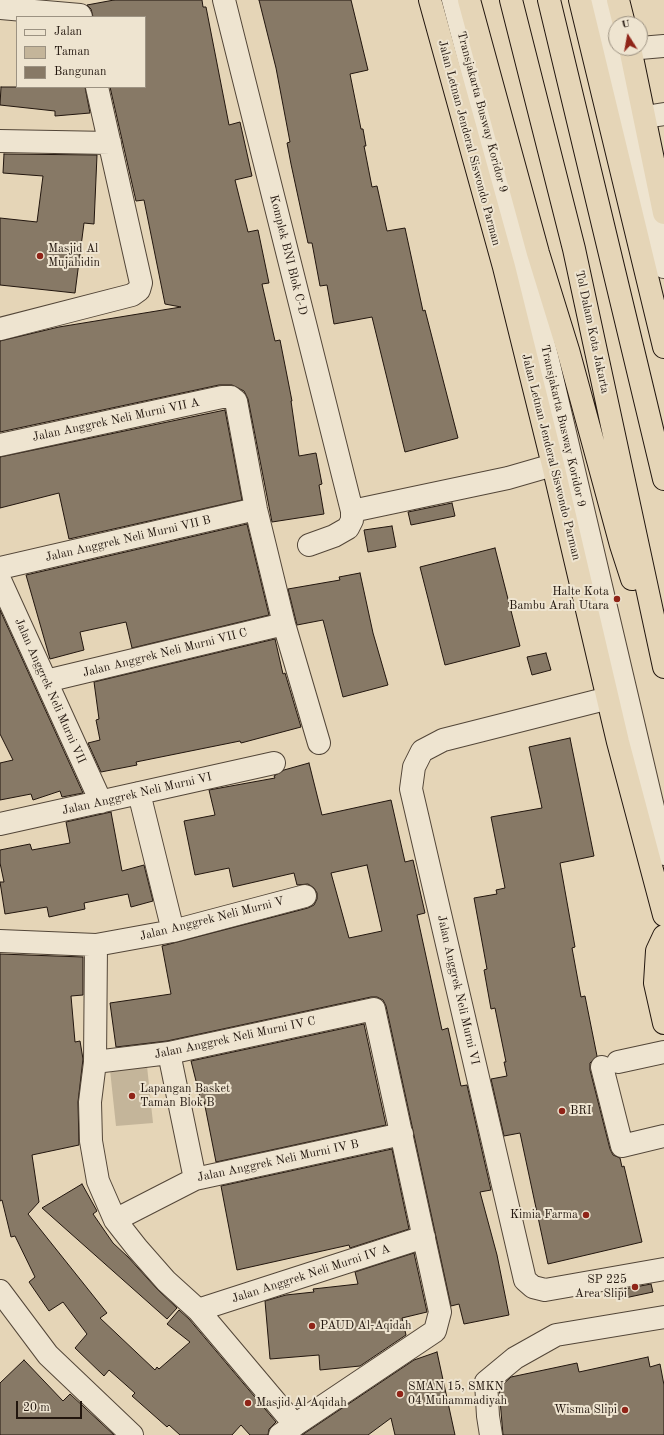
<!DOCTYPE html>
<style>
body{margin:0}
#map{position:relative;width:664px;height:1435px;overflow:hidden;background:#e5d5b7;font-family:"Old Standard TT",serif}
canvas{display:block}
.legend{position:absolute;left:16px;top:16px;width:130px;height:72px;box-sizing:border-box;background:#eee4d0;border:1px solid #9c9282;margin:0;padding:5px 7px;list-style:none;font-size:12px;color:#22160e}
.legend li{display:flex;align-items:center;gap:8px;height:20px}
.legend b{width:20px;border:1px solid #9c9282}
.north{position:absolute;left:608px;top:16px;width:40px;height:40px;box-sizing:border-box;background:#eee4d0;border:1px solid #9c9282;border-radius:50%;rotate:349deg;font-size:11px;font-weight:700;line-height:16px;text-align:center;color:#22160e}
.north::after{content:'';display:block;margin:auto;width:14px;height:18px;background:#8f2418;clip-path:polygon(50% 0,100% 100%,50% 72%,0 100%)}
.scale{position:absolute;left:16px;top:1401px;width:66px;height:18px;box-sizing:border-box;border:2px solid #22160e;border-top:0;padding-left:5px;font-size:12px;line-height:14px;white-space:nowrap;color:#22160e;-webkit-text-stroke:3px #eee4d0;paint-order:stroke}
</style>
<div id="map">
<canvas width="664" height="1435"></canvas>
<ul class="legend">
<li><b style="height:5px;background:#eee4d0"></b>Jalan</li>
<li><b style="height:11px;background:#c4b59a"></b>Taman</li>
<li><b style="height:11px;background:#877966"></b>Bangunan</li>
</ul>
<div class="north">U</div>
<div class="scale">20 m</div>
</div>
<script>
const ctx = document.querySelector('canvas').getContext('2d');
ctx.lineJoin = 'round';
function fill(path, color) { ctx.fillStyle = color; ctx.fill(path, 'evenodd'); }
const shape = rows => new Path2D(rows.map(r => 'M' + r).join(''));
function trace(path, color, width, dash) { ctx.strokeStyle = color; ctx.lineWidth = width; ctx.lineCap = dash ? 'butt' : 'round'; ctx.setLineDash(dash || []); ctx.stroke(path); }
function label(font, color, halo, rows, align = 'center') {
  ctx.font = font + ' "Old Standard TT",serif'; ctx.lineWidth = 4; ctx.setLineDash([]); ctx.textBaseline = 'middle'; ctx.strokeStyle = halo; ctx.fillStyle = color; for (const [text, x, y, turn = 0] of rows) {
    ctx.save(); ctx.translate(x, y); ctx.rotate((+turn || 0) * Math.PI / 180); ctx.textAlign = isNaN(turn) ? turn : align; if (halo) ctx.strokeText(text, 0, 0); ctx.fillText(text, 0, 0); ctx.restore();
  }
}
fill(shape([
 [147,1066,153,1123,116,1126,110,1070]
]), '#c4b59a');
const building = shape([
 [114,0,202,0,203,7,206,7,229,125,240,122,252,176,235,180,248,232,258,230,269,283,262,284,275,341,280,340,292,401,291,401,299,456,316,453,322,484,319,485,324,514,272,522,248,399,244,391,232,385,219,385,0,432,0,341,59,327,181,307,165,304,144,200,136,201,110,87,145,87,145,17,93,17,91,9,87,5,114,0],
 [259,0,351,0,368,70,350,74,361,129,363,129,366,146,364,146,372,187,377,186,387,231,405,228,423,311,425,310,458,438,405,452,372,317,334,324,327,285,320,286,312,243,308,243,291,164,287,143,290,142,276,68,259,0],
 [1,87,85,87,90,113,55,116,55,111,0,105,1,87],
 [4,154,97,155,94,224,84,223,75,293,0,285,0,218,37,222,43,176,3,173,4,154],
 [225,410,242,500,69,539,59,493,0,508,0,457,225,410],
 [452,503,455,516,411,525,408,512,452,503],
 [247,524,269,615,132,648,126,622,80,632,84,650,50,659,26,575,247,524],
 [392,526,396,547,368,552,364,530,392,526],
 [495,548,520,646,445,665,420,567,495,548],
 [360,573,373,633,388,685,343,697,323,620,297,625,288,589,340,580,339,577,360,573],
 [0,610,83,793,62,797,60,791,33,800,31,794,0,800,0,763,13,760,0,734,0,610],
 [275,639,283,674,285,673,301,727,241,743,240,741,136,762,137,765,101,772,88,743,100,740,96,720,99,719,94,682,275,639],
 [546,653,551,670,532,675,527,657,546,653],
 [570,738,594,856,560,863,575,947,572,948,581,997,585,996,597,1056,590,1063,590,1070,610,1149,613,1155,620,1158,622,1167,624,1166,642,1242,548,1264,520,1133,504,1136,491,1079,507,1076,504,1062,506,1062,495,1008,491,1009,484,970,487,969,474,898,497,894,496,890,505,888,491,817,542,808,529,747,570,738],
 [309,763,322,815,391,800,405,862,413,860,425,913,417,915,442,1030,448,1028,461,1086,467,1085,491,1190,480,1192,497,1255,509,1315,464,1324,459,1304,451,1306,386,1006,383,1000,377,997,371,997,167,1041,116,1047,110,1003,171,994,162,946,308,908,314,905,317,899,317,893,314,888,308,884,297,885,294,873,233,887,229,868,195,875,184,821,215,815,209,790,275,778,274,776,284,770,309,763],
 [367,865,382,931,349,938,331,873,367,865],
 [111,812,122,871,144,865,153,901,131,907,128,894,84,903,85,909,49,917,47,907,5,914,0,882,4,882,0,863,0,850,30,844,32,850,70,843,66,822,111,812],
 [0,954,83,957,83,995,71,996,75,1042,80,1041,83,1059,78,1102,79,1145,32,1155,39,1202,28,1214,107,1313,100,1318,155,1370,157,1367,159,1369,190,1342,167,1324,179,1310,189,1319,276,1422,269,1429,268,1435,250,1435,241,1425,232,1435,180,1435,169,1425,167,1427,132,1396,135,1393,109,1370,104,1376,75,1348,87,1334,63,1302,49,1311,29,1282,35,1277,15,1236,11,1237,2,1200,0,1201,0,954],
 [364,1024,386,1125,216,1162,204,1101,201,1101,191,1061,364,1024],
 [392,1149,409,1229,350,1248,349,1245,237,1270,221,1186,392,1149],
 [82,1184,97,1211,93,1214,113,1243,128,1257,158,1290,177,1308,167,1319,42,1208,82,1184],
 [414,1253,427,1312,402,1318,406,1335,360,1366,320,1370,319,1355,270,1359,265,1301,286,1295,314,1292,313,1289,358,1284,355,1272,414,1253],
 [651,1284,653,1292,620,1299,619,1290,651,1284],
 [437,1352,455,1435,395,1435,391,1418,368,1435,302,1435,414,1360,437,1352],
 [648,1357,650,1367,660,1364,664,1385,664,1435,503,1435,499,1388,511,1377,577,1363,579,1372,648,1357],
 [24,1360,63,1401,70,1394,114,1435,0,1435,0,1383,24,1360]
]);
fill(building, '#877966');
trace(building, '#22160e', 1);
const minor = shape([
 [224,0,352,511,352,520,348,528,334,536,309,545],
 [453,0,547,356,664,854],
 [600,0,664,267],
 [0,8,80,15,81,17],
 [640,48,664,46],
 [645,117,664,114],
 [0,141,110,143],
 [0,329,132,295,139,290,141,283,97,87],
 [0,445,222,397,231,397,236,401,256,509,284,624,319,743],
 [352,511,508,478,553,465],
 [0,568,256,509],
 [0,580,101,802],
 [46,681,284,624],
 [609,698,443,740,422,751,414,767,411,789,525,1280,533,1287,545,1290,664,1269],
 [139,793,173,931],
 [0,824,274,763],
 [0,941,96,945,173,931,305,896],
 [96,945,95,1062,90,1102,91,1141,98,1181,115,1220,137,1248,166,1281,198,1310,295,1425],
 [169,1053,195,1179],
 [95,1062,169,1053,374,1009,440,1312,435,1331,280,1435],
 [618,1062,664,1052],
 [602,1067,622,1146,664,1136],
 [115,1220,195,1179,402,1134],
 [0,1291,48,1355,132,1435],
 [198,1310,424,1237],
 [491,1435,488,1416,486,1382,515,1358,556,1335,664,1317]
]);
const highway = shape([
 [430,0,504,267,553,465,618,742,664,915],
 [469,0,538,253,568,350,621,545,632,579],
 [511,0,574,249,664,667],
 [549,0,664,479],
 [580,0,664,347],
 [618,0,624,24],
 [630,48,664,213],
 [664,936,657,951,655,983,664,1023]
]);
trace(minor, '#534638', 24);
trace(highway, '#22160e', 24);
trace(minor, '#eee4d0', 22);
trace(highway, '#e5d5b7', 22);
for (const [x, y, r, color] of [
 [40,256,4,"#8f2418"],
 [617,599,4,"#8f2418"],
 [132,1096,4,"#8f2418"],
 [562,1111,4,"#8f2418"],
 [586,1215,4,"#8f2418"],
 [635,1287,4,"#8f2418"],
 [312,1326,4,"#8f2418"],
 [400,1394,4,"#8f2418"],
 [248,1403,4,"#8f2418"],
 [625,1410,4,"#8f2418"]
]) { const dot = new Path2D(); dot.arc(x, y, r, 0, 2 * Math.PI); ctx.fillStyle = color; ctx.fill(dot); trace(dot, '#eee4d0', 1.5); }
label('12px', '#22160e', '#eee4d0', [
 ["Transjakarta Busway Koridor 9",482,112,75],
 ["Jalan Letnan Jenderal Siswondo Parman",469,143,75],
 ["Komplek BNI Blok C-D",288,255,76],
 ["Tol Dalam Kota Jakarta",592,332,78],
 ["Jalan Anggrek Neli Murni VII A",116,420,-12],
 ["Transjakarta Busway Koridor 9",563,426,77],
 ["Jalan Letnan Jenderal Siswondo Parman",551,457,76],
 ["Jalan Anggrek Neli Murni VII B",128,539,-13],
 ["Jalan Anggrek Neli Murni VII C",165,653,-14],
 ["Jalan Anggrek Neli Murni VII",50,691,66],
 ["Jalan Anggrek Neli Murni VI",137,794,-13],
 ["Jalan Anggrek Neli Murni V",212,919,-14],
 ["Jalan Anggrek Neli Murni VI",458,990,77],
 ["Jalan Anggrek Neli Murni IV C",235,1038,-12],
 ["Jalan Anggrek Neli Murni IV B",278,1161,-12],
 ["Jalan Anggrek Neli Murni IV A",311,1274,-18]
]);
label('12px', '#22160e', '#eee4d0', [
 ["Masjid Al",48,249],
 ["Mujahidin",48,263],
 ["Halte Kota",609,592,"right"],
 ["Bambu Arah Utara",609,606,"right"],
 ["Lapangan Basket",140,1089],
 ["Taman Blok B",140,1103],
 ["BRI",570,1111],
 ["Kimia Farma",578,1215,"right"],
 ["SP 225",627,1280,"right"],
 ["Area Slipi",627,1294,"right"],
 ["PAUD Al-Aqidah",320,1326],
 ["SMAN 15, SMKN",408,1387],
 ["04 Muhammadiyah",408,1401],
 ["Masjid Al Aqidah",256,1403],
 ["Wisma Slipi",617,1410,"right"]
], 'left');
</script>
